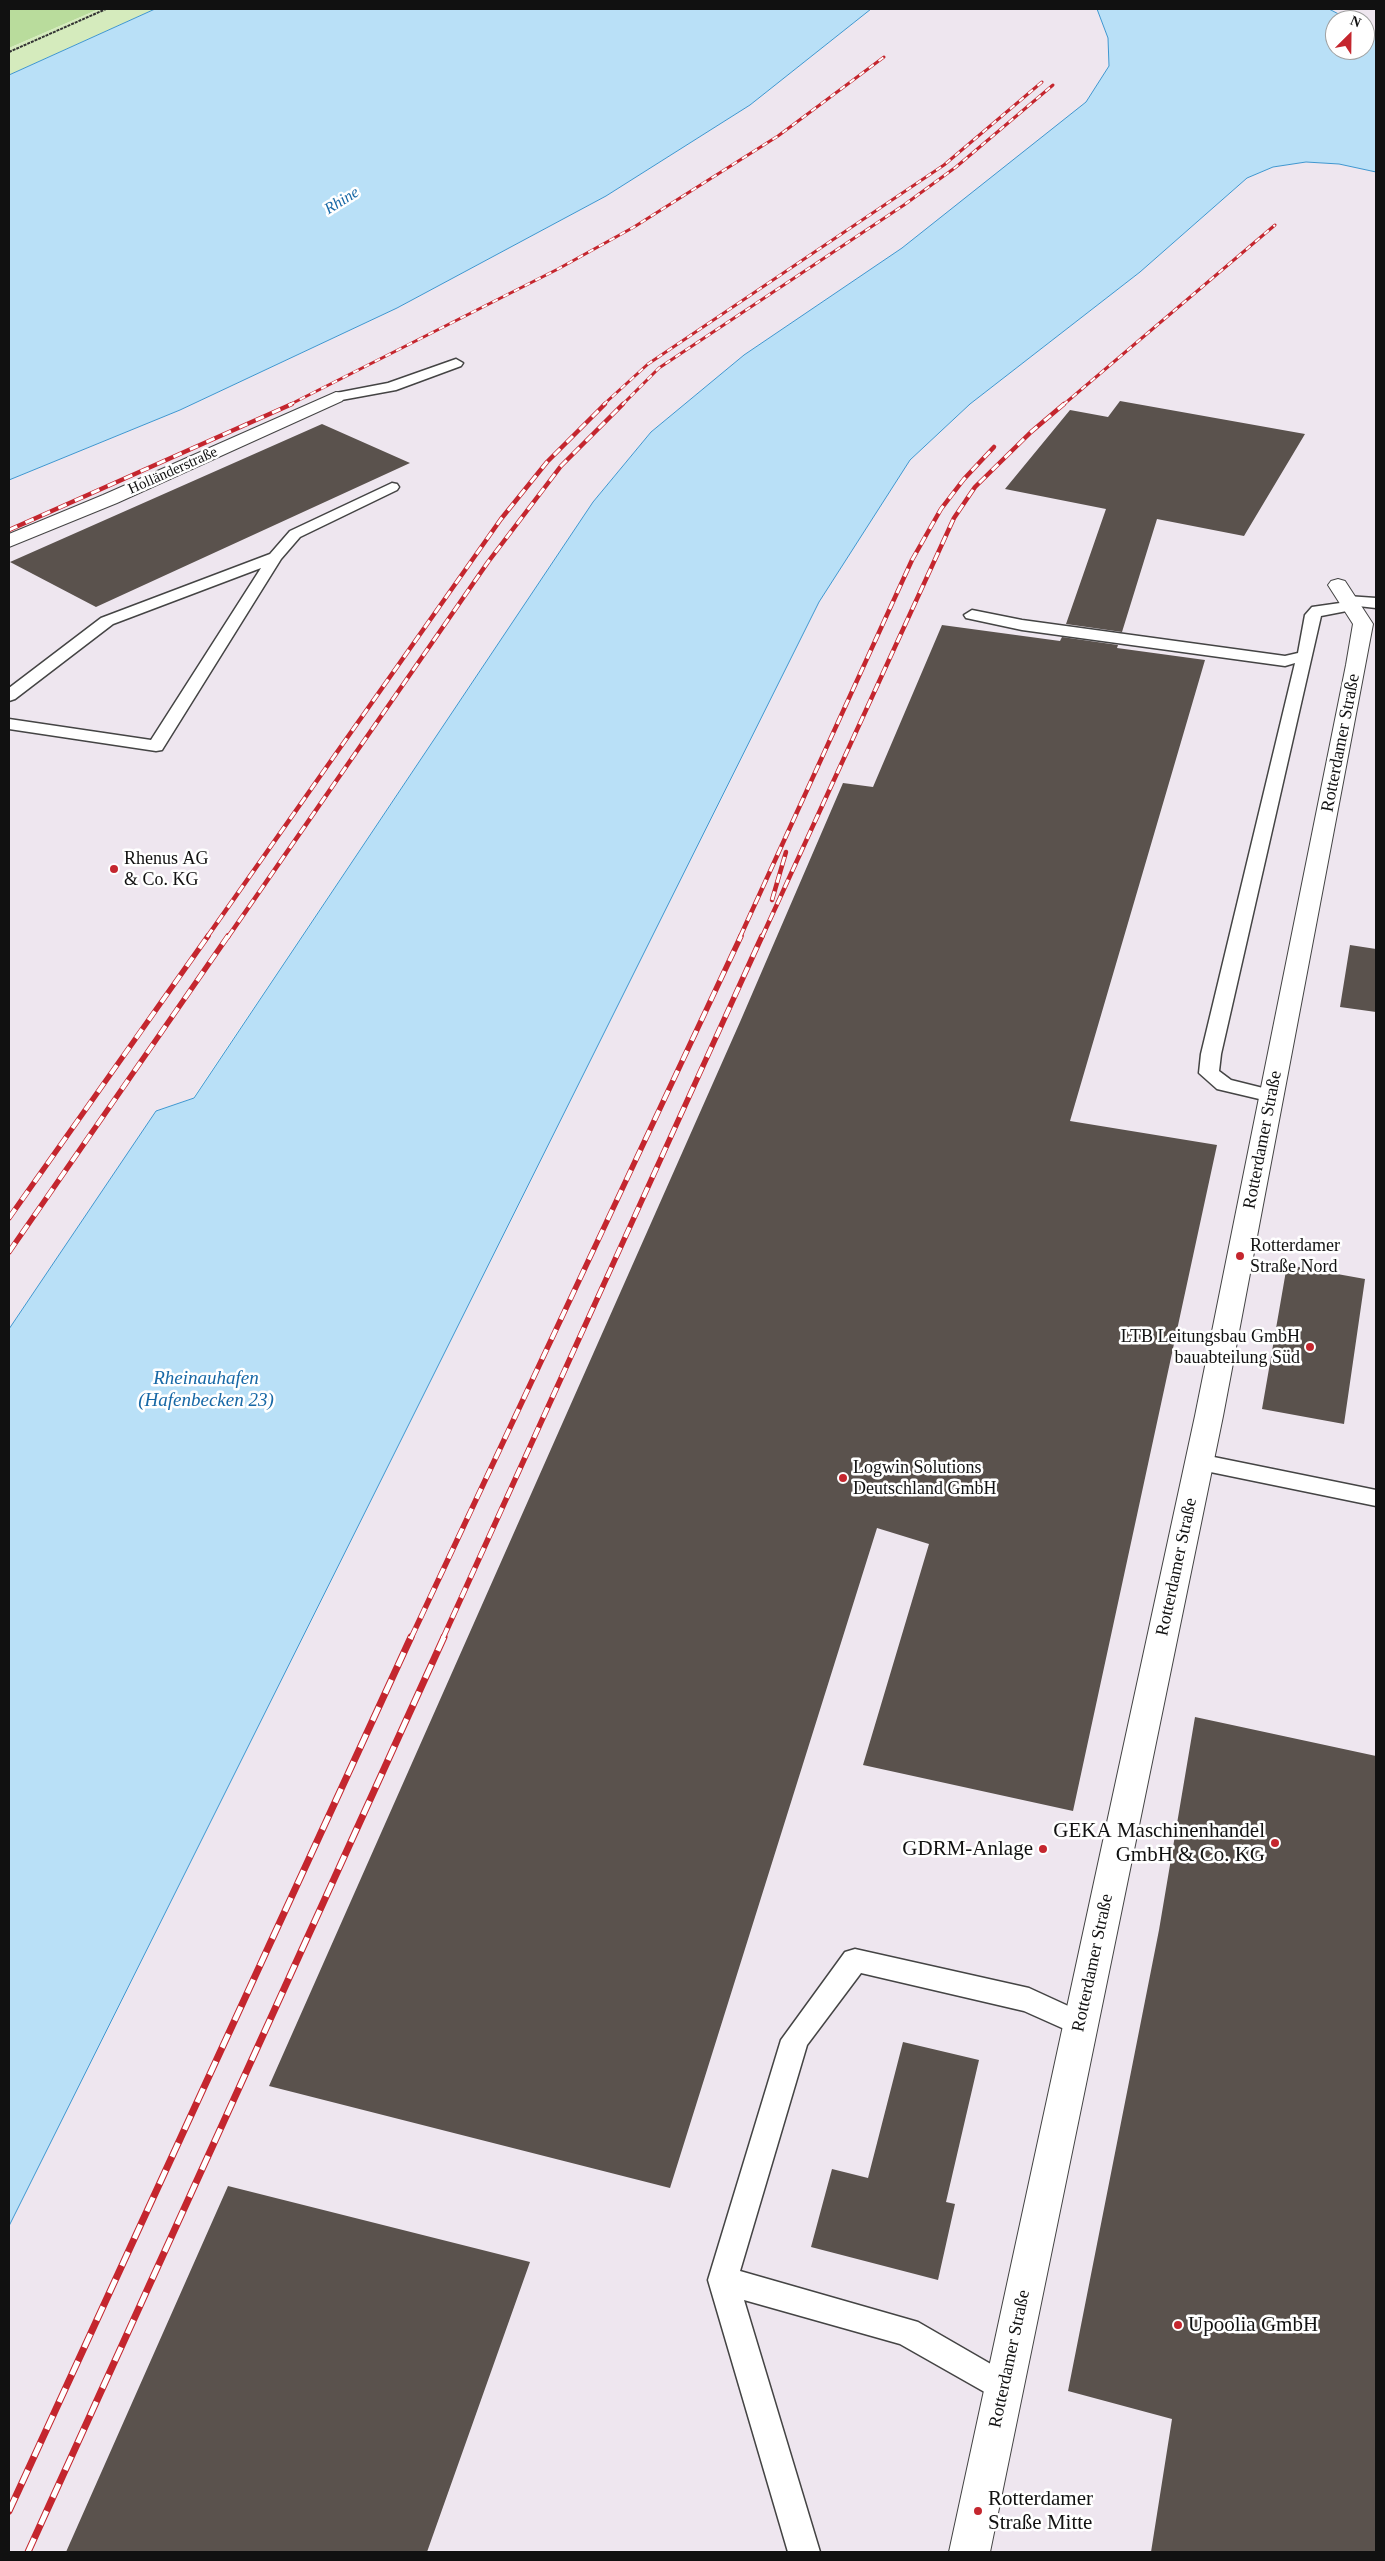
<!DOCTYPE html>
<meta charset="utf-8">
<style>
body{margin:0}
#map{position:relative;width:1385px;height:2561px;overflow:hidden;background:#fffdf5;font-family:"Times New Roman",serif}
canvas{display:block}
.frame{position:absolute;inset:0;border:10px solid #111;pointer-events:none}
.north{position:absolute;left:1325px;top:10px;width:50px;height:50px;box-sizing:border-box;background:#fff;border:1px solid #a0a0a0;border-radius:50%;rotate:23deg;font-size:14px;font-weight:700;line-height:20px;text-align:center;color:#111}
.north::after{content:'';display:block;margin:auto;width:18px;height:22px;background:#c4262e;clip-path:polygon(50% 0,100% 100%,50% 72%,0 100%)}
</style>
<div id="map">
<canvas width="1385" height="2561"></canvas>
<div class="frame"></div>
<div class="north">N</div>
</div>
<script>
const ctx = document.querySelector('canvas').getContext('2d');
ctx.lineJoin = 'round';
function fill(path, color) { ctx.fillStyle = color; ctx.fill(path, 'evenodd'); }
const shape = rows => new Path2D(rows.map(r => 'M' + r).join(''));
function trace(path, color, width, dash) { ctx.strokeStyle = color; ctx.lineWidth = width; ctx.lineCap = dash ? 'butt' : 'round'; ctx.setLineDash(dash || []); ctx.stroke(path); }
function label(font, color, halo, rows, align = 'center') {
  ctx.font = font + ' "Times New Roman",serif'; ctx.lineWidth = 5; ctx.setLineDash([]); ctx.textBaseline = 'middle'; ctx.strokeStyle = halo; ctx.fillStyle = color; for (const [text, x, y, turn = 0] of rows) {
    ctx.save(); ctx.translate(x, y); ctx.rotate((+turn || 0) * Math.PI / 180); ctx.textAlign = isNaN(turn) ? turn : align; if (halo) ctx.strokeText(text, 0, 0); ctx.fillText(text, 0, 0); ctx.restore();
  }
}
fill(shape([
 [871,9,1097,9,1108,38,1109,66,1086,102,1045,138,902,248,744,355,651,432,593,502,193,1098,156,1111,9,1329,9,480,180,410,397,308,606,196,750,105],
 [1329,9,1376,9,1376,34,1365,28,1365,20,1350,20],
 [1306,162,1339,164,1376,172,1376,2552,9,2552,9,2226,819,602,910,460,970,404,1140,272,1247,178,1273,167]
]), '#eee6ef');
fill(shape([
 [99,9,155,9,9,75,9,48]
]), '#d5ebbd');
fill(shape([
 [9,9,99,9,9,48]
]), '#b9dc9c');
const water = shape([
 [155,9,871,9,750,105,606,196,397,308,180,410,9,480,9,75,155,9],
 [1097,9,1329,9,1350,20,1335,20,1335,50,1365,50,1365,28,1376,34,1376,172,1339,164,1306,162,1273,167,1247,178,1140,272,970,404,910,460,819,602,9,2226,9,1329,156,1111,194,1098,593,502,651,432,744,355,902,248,1086,102,1109,66,1108,38,1097,9]
]);
fill(water, '#b9e0f7');
trace(water, '#3f96cf', 1);
fill(shape([
 [1120,401,1305,434,1244,536,1157,519,1122,632,1066,624,1106,509,1005,489,1070,410,1108,417],
 [322,424,410,463,96,607,10,562],
 [942,625,1060,641,1062,637,1118,645,1117,648,1205,660,1070,1121,1217,1145,1073,1811,863,1765,929,1544,877,1528,670,2188,269,2086,740,1022,843,783,873,787],
 [1350,945,1376,949,1376,1012,1340,1007],
 [1287,1265,1365,1279,1344,1424,1262,1409],
 [1195,1717,1376,1756,1376,2552,1151,2552,1172,2419,1068,2391,1159,1930],
 [903,2042,979,2060,946,2202,955,2204,938,2280,811,2247,832,2169,868,2178],
 [228,2186,530,2262,427,2552,66,2552]
]), '#5a524d');
const lane = shape([
 [456,359,463,363,461,366,396,390,336,401,329,397,336,393,388,383,456,359],
 [392,483,397,484,399,487,397,490,300,537,281,559,162,750,156,751,9,729,9,719,151,740,261,568,113,624,15,699,9,701,9,688,101,618,270,554,290,531,392,483],
 [1347,596,1376,598,1376,608,1358,606,1357,609,1321,616,1221,1054,1219,1071,1231,1080,1279,1092,1282,1096,1279,1100,1272,1102,1217,1089,1199,1073,1201,1054,1295,663,1285,666,1022,630,966,618,964,615,972,610,1022,620,1285,656,1298,653,1305,615,1312,607,1340,603,1341,598,1347,596],
 [1199,1454,1376,1490,1376,1506,1191,1468,1188,1462,1191,1456,1199,1454],
 [855,1949,1029,1988,1090,2016,1094,2024,1090,2032,1080,2036,1024,2011,861,1973,807,2045,740,2271,918,2322,1015,2378,1019,2388,1015,2398,1004,2403,900,2344,744,2300,820,2552,788,2552,708,2280,781,2040,845,1952,855,1949]
]);
const street = shape([
 [336,392,342,393,345,397,342,401,117,503,9,547,9,534,103,495,336,392],
 [1338,579,1345,581,1373,624,1223,1416,990,2552,949,2552,1195,1416,1346,665,1353,624,1328,585,1331,581,1338,579]
]);
trace(lane, '#444', 3);
trace(street, '#444', 2);
trace(shape([
 [9,52,106,9]
]), '#333', 2, [3, 1]);
fill(lane, '#fff');
fill(street, '#fff');
const railFar3 = shape([
 [289,405,558,269,634,227,778,136,884,57],
 [603,405,648,364,944,165,1042,82],
 [622,405,659,368,904,205,956,167,1053,85],
 [1063,405,1275,225]
]);
const railFar2 = shape([
 [9,530,292,404],
 [772,900,786,852],
 [207,937,501,519,547,462,605,404],
 [228,937,488,562,561,466,623,404],
 [740,937,912,560,941,509,964,479,994,447],
 [762,937,954,518,975,487,1031,432,1064,404]
]);
const railFar1 = shape([
 [9,1218,208,936],
 [9,1252,228,936],
 [411,1638,741,936],
 [443,1638,762,936]
]);
const rail = shape([
 [9,2511,411,1637],
 [28,2552,444,1637]
]);
trace(railFar3, '#c4262e', 3);
trace(railFar2, '#c4262e', 4.5);
trace(railFar1, '#c4262e', 5.5);
trace(rail, '#c4262e', 7);
trace(railFar3, '#fff', 2, [6]);
trace(railFar2, '#fff', 3, [9]);
trace(railFar1, '#fff', 4, [11]);
trace(rail, '#fff', 5, [15]);
for (const [x, y, r, color] of [
 [114,869,5,"#c4262e"],
 [1240,1256,5,"#c4262e"],
 [1310,1347,5,"#c4262e"],
 [843,1478,5,"#c4262e"],
 [1275,1843,5,"#c4262e"],
 [1043,1849,5,"#c4262e"],
 [1178,2325,5,"#c4262e"],
 [978,2511,5,"#c4262e"]
]) { const dot = new Path2D(); dot.arc(x, y, r, 0, 2 * Math.PI); ctx.fillStyle = color; ctx.fill(dot); trace(dot, '#fff', 2); }
label('15px', '#111', '#fff', [
 ["Holländerstraße",173,471,-24]
]);
label('italic 16px', '#1768a6', '#fff', [
 ["Rhine",342,201,-32]
]);
label('18px', '#111', '#fff', [
 ["Rotterdamer Straße",1341,743,-79],
 ["Rotterdamer Straße",1263,1140,-79],
 ["Rotterdamer Straße",1177,1567,-78],
 ["Rotterdamer Straße",1093,1963,-78],
 ["Rotterdamer Straße",1010,2359,-78]
]);
label('18px', '#111', '#fff', [
 ["Rhenus AG",124,859],
 ["& Co. KG",124,880],
 ["Rotterdamer",1250,1246],
 ["Straße Nord",1250,1267],
 ["LTB Leitungsbau GmbH",1300,1337,"right"],
 ["bauabteilung Süd",1300,1358,"right"],
 ["Logwin Solutions",853,1468],
 ["Deutschland GmbH",853,1489]
], 'left');
label('italic 19px', '#1768a6', '#fff', [
 ["Rheinauhafen",206,1379],
 ["(Hafenbecken 23)",206,1401]
]);
label('21px', '#111', '#fff', [
 ["GEKA Maschinenhandel",1265,1831],
 ["GmbH & Co. KG",1265,1855],
 ["GDRM-Anlage",1033,1849],
 ["Upoolia GmbH",1188,2325,"left"],
 ["Rotterdamer",988,2499,"left"],
 ["Straße Mitte",988,2523,"left"]
], 'right');
</script>
